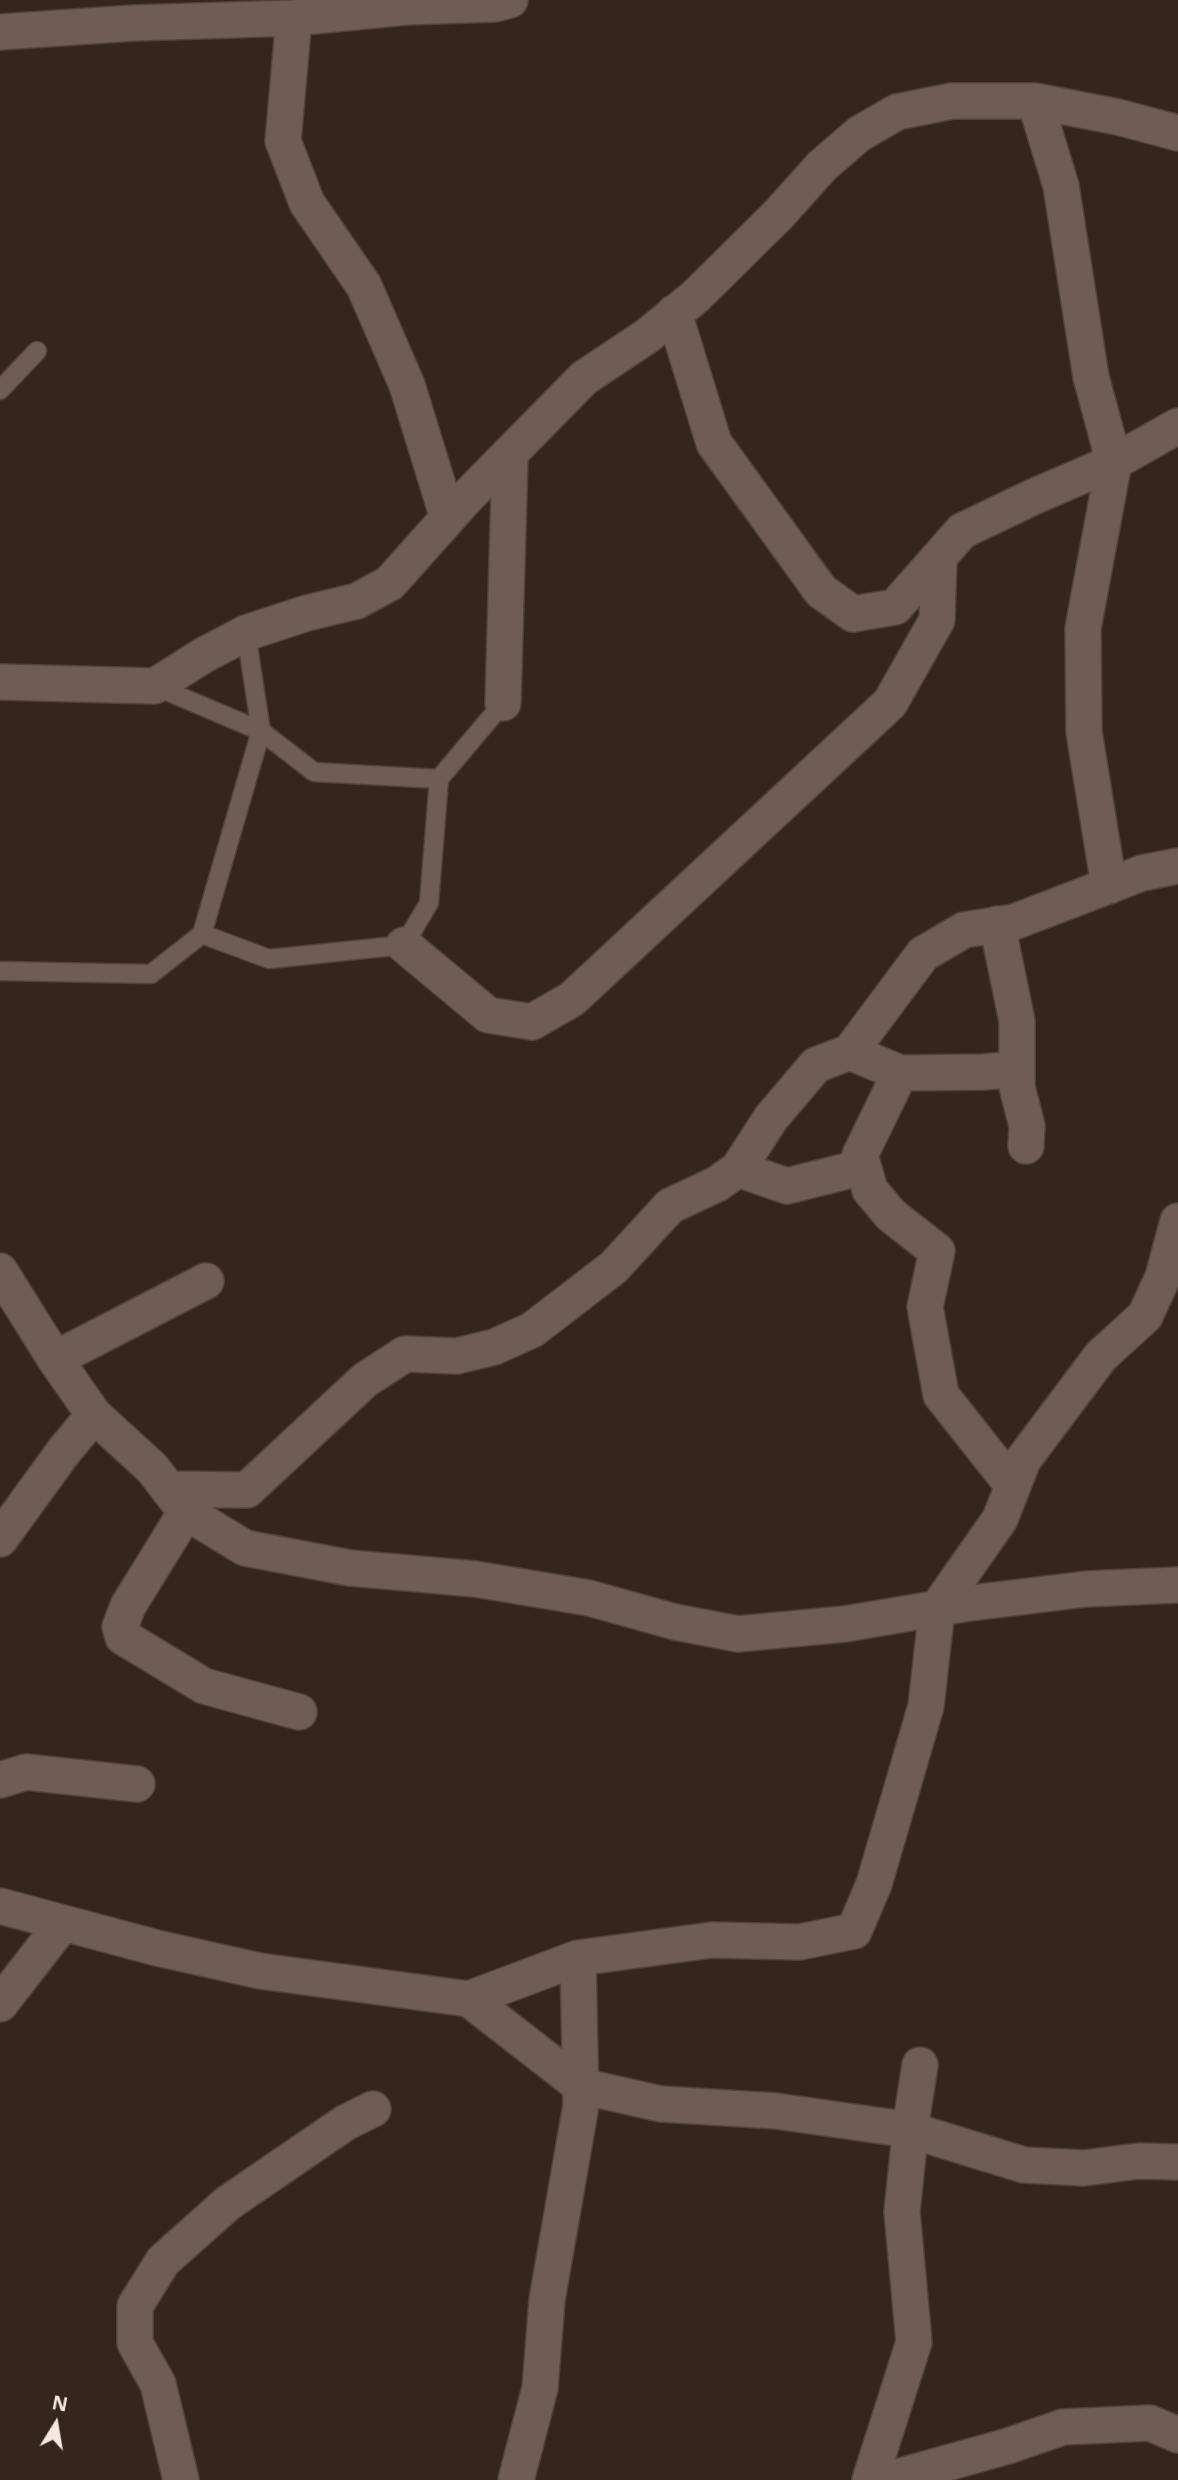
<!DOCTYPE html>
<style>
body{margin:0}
#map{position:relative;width:1178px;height:2480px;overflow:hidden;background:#36251d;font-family:"Noto Sans",sans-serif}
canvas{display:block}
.north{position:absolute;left:21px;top:2389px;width:70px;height:70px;-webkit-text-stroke:5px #36251d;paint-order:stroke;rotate:11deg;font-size:19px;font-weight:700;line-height:28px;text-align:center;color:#f5e9e3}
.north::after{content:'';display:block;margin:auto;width:24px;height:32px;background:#f5e9e3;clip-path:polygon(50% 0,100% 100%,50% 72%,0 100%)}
</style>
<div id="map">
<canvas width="1178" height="2480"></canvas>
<div class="north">N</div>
</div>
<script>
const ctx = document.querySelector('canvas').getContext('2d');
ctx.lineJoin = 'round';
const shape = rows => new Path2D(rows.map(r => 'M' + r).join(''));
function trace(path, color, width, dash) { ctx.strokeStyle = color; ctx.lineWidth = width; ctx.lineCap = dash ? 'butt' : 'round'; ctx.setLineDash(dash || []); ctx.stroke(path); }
const service = shape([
 [0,390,37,351],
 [155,686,261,731,314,772,439,779],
 [202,934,261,731,246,633],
 [0,971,151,974,202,934,269,959,404,945,429,903,439,779,503,703]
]);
const minor = shape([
 [294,18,283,141,307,203,364,286,407,385,448,518],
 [0,32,134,23,294,18,406,7,495,4,510,0],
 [1035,101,1061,186,1091,377,1114,462,1083,628,1084,732,1109,886],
 [674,313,714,443,821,591,853,614,895,607,962,531,1033,497,1114,462,1178,426],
 [0,682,155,686,204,655,246,633,307,613,357,601,390,583,464,500,584,378,647,336,695,297,778,215,822,166,859,134,897,112,952,101,1035,101,1118,117,1178,133],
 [503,703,510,456],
 [997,924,1017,1021,1017,1087,1027,1126,1026,1146],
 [404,945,488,1015,532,1022,572,999,890,703,937,620,939,558],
 [850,1052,900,1073,984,1072,1017,1069],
 [900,1073,860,1155,870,1190,891,1215,937,1251,925,1307,941,1395,1013,1486],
 [738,1169,787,1186,863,1167],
 [0,1271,55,1359,94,1415,152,1468,186,1512,245,1548,350,1568,475,1579,589,1598,675,1622,738,1634,845,1624,963,1604,1086,1589,1178,1585],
 [55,1359,206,1281],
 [168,1489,247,1490,365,1380,405,1354,457,1356,494,1347,532,1330,614,1267,670,1206,717,1184,738,1169,771,1118,816,1065,850,1052,923,954,964,930,1014,922,1142,873,1178,866],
 [186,1512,128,1606,120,1627,123,1637,204,1686,299,1712],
 [0,1539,64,1451,94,1415],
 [0,1780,26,1772,137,1784],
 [0,1906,157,1948,260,1971,469,1999,581,2086,661,2104,776,2111,910,2130,1024,2165,1084,2168,1139,2161,1178,2162],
 [469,1999,578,1958,712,1940,800,1942,854,1931,874,1884,926,1706,937,1609,1000,1519,1023,1460,1101,1356,1145,1316,1163,1277,1178,1221],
 [0,2004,63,1923],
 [181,2480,158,2384,135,2343,135,2306,163,2261,228,2203,345,2123,373,2109],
 [516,2480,540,2388,547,2300,581,2105,578,1958],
 [870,2480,914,2342,902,2212,912,2116,920,2065],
 [886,2480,1008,2446,1063,2427,1150,2423,1178,2435]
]);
trace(service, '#51433c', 21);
trace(minor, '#51433c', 38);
trace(service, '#705c53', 18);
trace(minor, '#705c53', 35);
</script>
